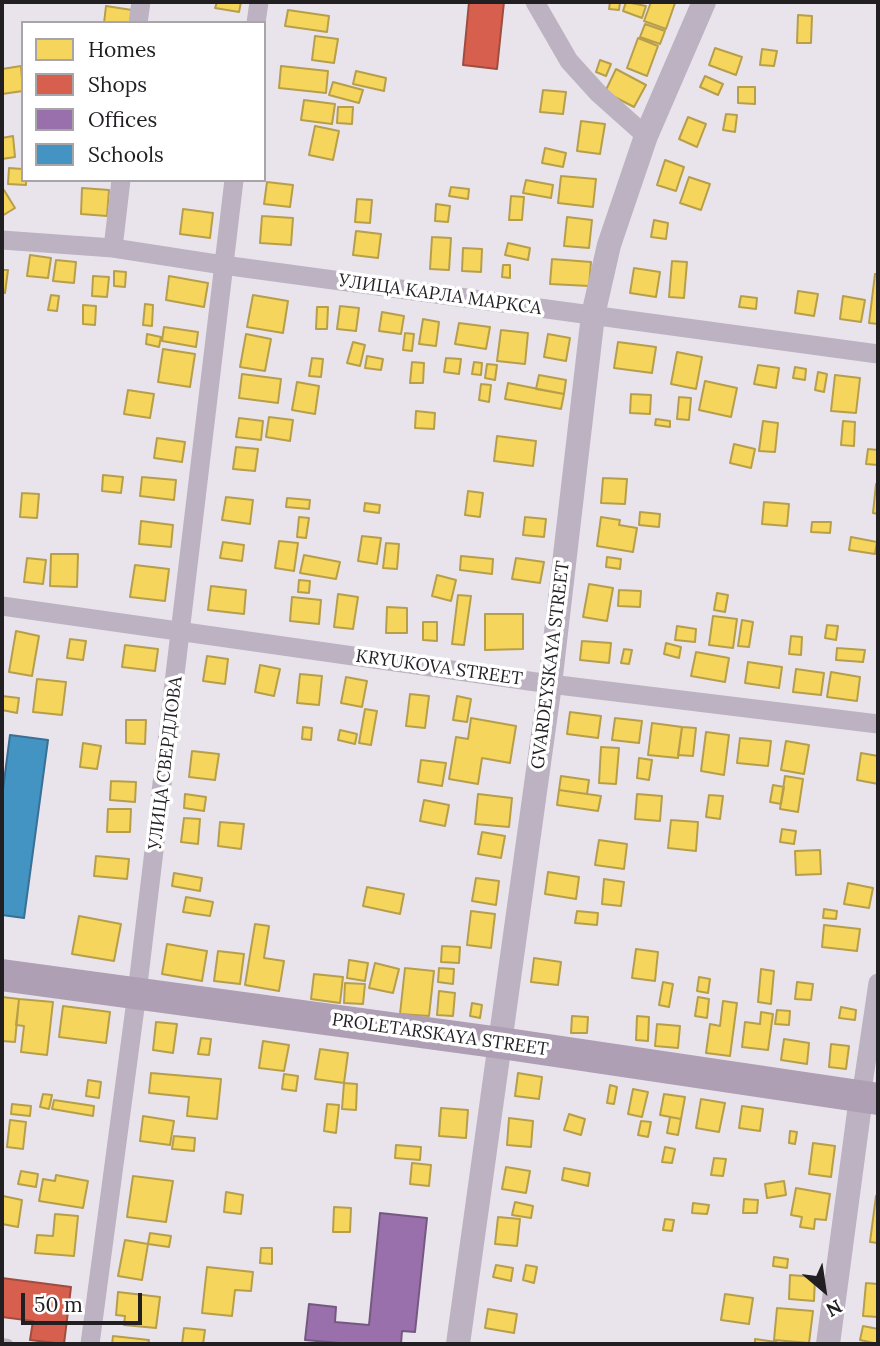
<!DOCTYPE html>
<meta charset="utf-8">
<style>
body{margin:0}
#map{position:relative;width:880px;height:1346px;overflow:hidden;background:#e9e4eb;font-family:Lora,serif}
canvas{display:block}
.frame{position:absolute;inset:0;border:4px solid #221f23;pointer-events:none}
.legend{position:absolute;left:21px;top:21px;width:245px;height:161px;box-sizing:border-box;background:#fff;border:2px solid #a7a5a7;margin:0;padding:9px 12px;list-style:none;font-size:21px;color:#221f23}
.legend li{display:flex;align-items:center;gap:14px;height:35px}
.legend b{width:35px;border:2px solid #a7a5a7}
.north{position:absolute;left:789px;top:1255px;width:70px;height:70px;-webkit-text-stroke:5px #fff;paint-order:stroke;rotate:151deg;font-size:19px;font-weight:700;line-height:28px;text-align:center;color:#221f23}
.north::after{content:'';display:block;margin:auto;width:24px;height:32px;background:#221f23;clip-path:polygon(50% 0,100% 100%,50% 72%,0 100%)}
.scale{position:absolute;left:21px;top:1293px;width:121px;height:32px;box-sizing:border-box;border:4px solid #221f23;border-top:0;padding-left:9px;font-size:21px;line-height:24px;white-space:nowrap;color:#221f23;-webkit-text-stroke:5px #fff;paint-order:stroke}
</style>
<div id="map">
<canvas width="880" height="1346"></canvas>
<div class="frame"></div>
<ul class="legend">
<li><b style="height:19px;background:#f6d55c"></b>Homes</li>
<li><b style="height:19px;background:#d6604d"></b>Shops</li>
<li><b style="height:19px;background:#9970ab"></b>Offices</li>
<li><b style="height:19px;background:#4393c3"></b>Schools</li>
</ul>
<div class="north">N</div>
<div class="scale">50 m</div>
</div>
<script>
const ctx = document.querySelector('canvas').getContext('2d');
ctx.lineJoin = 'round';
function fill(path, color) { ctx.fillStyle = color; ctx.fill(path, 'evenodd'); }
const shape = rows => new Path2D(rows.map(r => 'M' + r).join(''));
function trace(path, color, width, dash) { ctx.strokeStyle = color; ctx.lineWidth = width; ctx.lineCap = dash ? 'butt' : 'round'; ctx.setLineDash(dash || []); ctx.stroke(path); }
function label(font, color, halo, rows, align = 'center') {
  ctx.font = font + ' Lora,serif'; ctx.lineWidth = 7; ctx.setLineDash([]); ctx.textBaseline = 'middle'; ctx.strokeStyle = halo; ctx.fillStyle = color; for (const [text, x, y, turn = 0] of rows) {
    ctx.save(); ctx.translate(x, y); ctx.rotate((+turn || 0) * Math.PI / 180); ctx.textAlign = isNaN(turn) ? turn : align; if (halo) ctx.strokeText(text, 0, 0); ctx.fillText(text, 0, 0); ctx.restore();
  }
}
const homes = shape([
 [217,2,241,2,239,12,215,8,217,2],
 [610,2,620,2,619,10,609,9,610,2],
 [626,2,646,6,642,18,623,11,626,2],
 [651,2,675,3,666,29,644,21,651,2],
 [106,6,132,10,130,23,104,23,106,6],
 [288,10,329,16,327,32,285,26,288,10],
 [798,15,812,16,811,43,797,43,798,15],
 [645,24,665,31,660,44,640,37,645,24],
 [315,36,338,39,334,63,312,60,315,36],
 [638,38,658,46,647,76,627,68,638,38],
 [715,48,742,57,736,75,709,65,715,48],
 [762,49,777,51,774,66,760,65,762,49],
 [600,60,611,64,606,76,596,72,600,60],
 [21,66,23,91,2,94,2,69,21,66],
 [281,66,328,71,326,93,279,88,281,66],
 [616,69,646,85,634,107,605,92,616,69],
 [356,71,386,78,384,91,353,84,356,71],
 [705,76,723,84,718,95,700,87,705,76],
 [333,82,363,90,359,103,329,95,333,82],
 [738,87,755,87,755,104,738,103,738,87],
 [543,90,566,92,563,114,540,112,543,90],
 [304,100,335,104,332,124,301,120,304,100],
 [338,107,353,107,352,124,337,123,338,107],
 [726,114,737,115,735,132,723,130,726,114],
 [688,117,706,124,697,147,679,139,688,117],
 [581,121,605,124,600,154,577,151,581,121],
 [315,126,339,131,333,160,309,155,315,126],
 [13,136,15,157,2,159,2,138,13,136],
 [545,148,566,153,563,167,542,163,545,148],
 [665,160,684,167,676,191,657,185,665,160],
 [9,168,23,169,23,180,26,180,26,185,8,184,9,168],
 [561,176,596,179,593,207,558,203,561,176],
 [689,177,710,184,701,210,680,203,689,177],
 [526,180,553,185,551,198,523,193,526,180],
 [267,182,293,185,290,207,264,204,267,182],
 [451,187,469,189,468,199,449,196,451,187],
 [82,188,109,190,107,216,81,214,82,188],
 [4,190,15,208,2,216,2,191,4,190],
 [511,196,524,197,522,220,509,220,511,196],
 [357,199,372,200,370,223,355,222,357,199],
 [436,204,450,206,448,222,435,221,436,204],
 [183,209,213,213,210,238,180,234,183,209],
 [262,216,293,218,291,245,260,243,262,216],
 [567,217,592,220,589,248,564,246,567,217],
 [654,220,668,223,666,239,651,237,654,220],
 [356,231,381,234,378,258,353,255,356,231],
 [432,237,451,238,449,270,430,269,432,237],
 [508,243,530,248,528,260,505,255,508,243],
 [463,248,482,249,481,272,462,271,463,248],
 [30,255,51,258,48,278,27,276,30,255],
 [552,259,591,262,589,286,550,284,552,259],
 [56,260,76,262,74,283,53,281,56,260],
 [672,261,687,262,684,298,669,297,672,261],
 [503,265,510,265,510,278,502,277,503,265],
 [634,268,660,272,656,297,630,293,634,268],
 [2,270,8,270,5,293,2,292,2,270],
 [114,271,126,272,125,287,114,286,114,271],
 [875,274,878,274,878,324,869,323,875,274],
 [93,276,109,277,107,297,92,296,93,276],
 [169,276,208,283,204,307,166,300,169,276],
 [798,291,818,294,814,316,795,313,798,291],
 [51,295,59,296,57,311,48,310,51,295],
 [253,295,288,301,283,333,247,327,253,295],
 [741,296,757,298,756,309,739,307,741,296],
 [843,296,865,300,861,322,840,319,843,296],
 [145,304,153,305,152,326,143,325,145,304],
 [83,305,96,306,95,325,83,324,83,305],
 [340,306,359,308,356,331,337,329,340,306],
 [317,307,328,307,327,329,316,329,317,307],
 [382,312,404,316,401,334,379,331,382,312],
 [423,319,439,322,436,346,419,344,423,319],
 [459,323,490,327,486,349,455,344,459,323],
 [164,327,198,332,196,347,162,341,164,327],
 [501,330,528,333,525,364,497,361,501,330],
 [405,333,414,334,412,351,403,350,405,333],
 [147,334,161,337,159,347,146,344,147,334],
 [246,334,271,339,265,371,240,367,246,334],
 [548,334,570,338,566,361,544,357,548,334],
 [353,342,365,345,360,366,347,363,353,342],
 [618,342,656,347,652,373,614,368,618,342],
 [163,349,195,354,190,387,158,382,163,349],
 [677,352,702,357,696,389,671,384,677,352],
 [367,356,383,359,381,370,365,368,367,356],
 [312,358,323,359,321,377,309,376,312,358],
 [446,358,461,359,459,374,444,372,446,358],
 [412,362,424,363,423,383,410,383,412,362],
 [474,362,482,363,481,375,472,374,474,362],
 [487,364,497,365,495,380,485,378,487,364],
 [758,365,779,368,776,388,754,384,758,365],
 [795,367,806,369,805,380,793,378,795,367],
 [818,372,827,374,824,392,815,390,818,372],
 [242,374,281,379,278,403,239,398,242,374],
 [539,375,566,380,564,394,536,389,539,375],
 [835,375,860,378,856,413,831,411,835,375],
 [705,381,737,388,731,417,699,410,705,381],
 [297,382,319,386,315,414,292,410,297,382],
 [508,383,564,394,561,409,505,399,508,383],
 [481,384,491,385,489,402,479,400,481,384],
 [128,390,154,394,150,418,124,414,128,390],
 [631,394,651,395,650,414,630,413,631,394],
 [679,397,691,398,689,420,677,419,679,397],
 [416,411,435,413,434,429,415,428,416,411],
 [269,417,293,420,290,441,266,437,269,417],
 [239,418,263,421,261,440,236,437,239,418],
 [656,419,670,421,670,427,655,425,656,419],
 [763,421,778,423,775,452,759,451,763,421],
 [843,421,855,422,854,446,841,445,843,421],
 [497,436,536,441,533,466,494,461,497,436],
 [157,438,185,442,182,462,154,458,157,438],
 [734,444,755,449,751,468,730,463,734,444],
 [236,447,258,449,255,471,233,469,236,447],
 [868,449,878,450,878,465,866,464,868,449],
 [103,475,123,477,121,493,102,491,103,475],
 [142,477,176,480,174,500,140,496,142,477],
 [603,478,627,479,625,504,601,503,603,478],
 [876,484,878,485,878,514,873,513,876,484],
 [468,491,483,493,480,517,465,515,468,491],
 [22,493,39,494,37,518,20,517,22,493],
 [226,497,253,500,250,524,222,520,226,497],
 [287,498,310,500,309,509,286,507,287,498],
 [764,502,789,504,787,526,762,524,764,502],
 [365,503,380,505,379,513,364,511,365,503],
 [640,512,660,514,659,527,639,525,640,512],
 [299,517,309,518,306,538,297,537,299,517],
 [525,517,546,519,544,537,523,535,525,517],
 [601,517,620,520,619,525,637,528,633,552,597,546,601,517],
 [141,521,173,525,171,547,139,544,141,521],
 [812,522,831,522,830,533,811,532,812,522],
 [362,536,381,538,377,564,358,561,362,536],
 [851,537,877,542,875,554,849,550,851,537],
 [279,541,298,543,294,571,275,568,279,541],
 [223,542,244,545,242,561,220,558,223,542],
 [386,543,399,544,397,569,383,568,386,543],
 [51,554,78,554,77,587,50,586,51,554],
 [304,555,340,562,336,579,300,573,304,555],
 [461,556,493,559,492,574,460,570,461,556],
 [607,557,621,559,620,569,606,567,607,557],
 [27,558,46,560,43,584,24,582,27,558],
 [516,558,544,562,540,583,512,579,516,558],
 [135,565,169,569,165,601,130,597,135,565],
 [437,575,456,580,451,601,432,596,437,575],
 [299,580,310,581,309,593,298,592,299,580],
 [589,584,613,588,607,621,583,617,589,584],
 [211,586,246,590,244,614,208,610,211,586],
 [619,590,641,591,640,607,618,606,619,590],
 [717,593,728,595,725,612,714,610,717,593],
 [338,594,358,597,353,629,334,627,338,594],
 [458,595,471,596,464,645,452,644,458,595],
 [292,597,321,600,319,624,290,621,292,597],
 [387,607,407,608,407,633,386,633,387,607],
 [485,614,523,614,523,649,485,650,485,614],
 [713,616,737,619,733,648,709,645,713,616],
 [742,620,753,622,749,647,738,646,742,620],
 [423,622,437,622,437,641,423,640,423,622],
 [827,625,838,626,836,640,825,638,827,625],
 [677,626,696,629,695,642,675,640,677,626],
 [16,631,39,636,32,676,9,672,16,631],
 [791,636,802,637,801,655,789,654,791,636],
 [70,639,86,641,83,660,67,658,70,639],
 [582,641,611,643,609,663,580,660,582,641],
 [666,643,681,647,679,658,664,654,666,643],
 [125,645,158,649,155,671,122,667,125,645],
 [837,648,865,650,863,662,836,660,837,648],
 [624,649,632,650,629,664,621,663,624,649],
 [696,652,729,658,725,682,691,676,696,652],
 [207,656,228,659,225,684,203,681,207,656],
 [748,662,782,667,779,688,745,683,748,662],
 [260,665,280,669,274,696,255,692,260,665],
 [796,669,824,673,821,695,793,692,796,669],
 [831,672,860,677,857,701,827,697,831,672],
 [300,674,322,676,319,705,297,703,300,674],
 [346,677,367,681,362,707,341,703,346,677],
 [37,679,66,682,62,715,33,712,37,679],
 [410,694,429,696,425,728,406,726,410,694],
 [2,696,19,698,17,713,2,710,2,696],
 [457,696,471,699,467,722,453,720,457,696],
 [365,709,377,711,371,745,359,743,365,709],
 [570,712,601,716,598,738,567,734,570,712],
 [471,718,516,726,510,763,482,758,478,784,449,779,456,737,468,739,471,718],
 [615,718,642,721,639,743,612,740,615,718],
 [126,720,146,720,145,744,126,743,126,720],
 [652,723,682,727,678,758,648,755,652,723],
 [303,727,312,728,311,740,302,739,303,727],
 [682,727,696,728,693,756,678,755,682,727],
 [340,730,357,734,355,744,338,740,340,730],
 [706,732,729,735,724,775,701,771,706,732],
 [740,738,771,741,768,766,737,763,740,738],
 [786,741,809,745,804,774,781,770,786,741],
 [83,743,101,746,97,769,80,767,83,743],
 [601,747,619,748,616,784,599,783,601,747],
 [192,751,219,754,215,780,189,777,192,751],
 [861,753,878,756,878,784,857,780,861,753],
 [639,758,652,760,649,780,637,778,639,758],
 [421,760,446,763,442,786,418,782,421,760],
 [561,776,589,780,587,794,559,790,561,776],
 [785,776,803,779,798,812,780,809,785,776],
 [111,781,136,782,135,802,110,800,111,781],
 [773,785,784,787,781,804,770,802,773,785],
 [559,790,601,796,598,811,557,805,559,790],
 [185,794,206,797,204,811,184,808,185,794],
 [478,794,512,798,509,827,475,824,478,794],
 [637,794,662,796,660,821,635,819,637,794],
 [709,795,723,796,720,819,706,817,709,795],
 [424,800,449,805,445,826,420,821,424,800],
 [108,809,131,809,130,832,107,832,108,809],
 [184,818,200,819,198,844,181,842,184,818],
 [671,820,698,822,696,851,668,848,671,820],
 [220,822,244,824,241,849,218,846,220,822],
 [782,829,796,831,794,844,780,842,782,829],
 [482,832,505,836,501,858,478,854,482,832],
 [599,840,627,844,624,869,595,865,599,840],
 [820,850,821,874,796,875,795,851,820,850],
 [96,856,129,859,127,879,94,876,96,856],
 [548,872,579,877,576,899,545,894,548,872],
 [174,873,202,878,200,891,172,886,174,873],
 [476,878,499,881,496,905,472,901,476,878],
 [604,879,624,882,621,906,602,904,604,879],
 [848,883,873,888,869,908,844,904,848,883],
 [367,887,404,894,400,914,363,906,367,887],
 [186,897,213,902,210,916,183,912,186,897],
 [824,909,837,911,836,919,823,918,824,909],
 [471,911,495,914,491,948,467,945,471,911],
 [577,911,598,913,597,925,575,923,577,911],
 [79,916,121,924,114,961,72,954,79,916],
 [255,924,269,926,264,958,284,961,279,991,245,985,255,924],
 [824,925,860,929,857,951,822,947,824,925],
 [167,944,207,951,202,981,162,974,167,944],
 [442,946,460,947,459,963,441,962,442,946],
 [636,949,658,952,655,981,632,978,636,949],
 [218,951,244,954,240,984,214,981,218,951],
 [534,958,561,962,558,985,531,982,534,958],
 [349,960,368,963,365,981,347,978,349,960],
 [375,963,399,969,393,993,369,988,375,963],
 [405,968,434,971,429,1016,400,1014,405,968],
 [439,968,454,969,453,984,438,982,439,968],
 [761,969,774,971,771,1004,758,1002,761,969],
 [314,974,343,977,340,1003,311,999,314,974],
 [699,977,710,979,708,993,697,991,699,977],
 [663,982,673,984,669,1007,659,1005,663,982],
 [797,982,813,984,811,1000,795,999,797,982],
 [345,983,365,984,363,1004,344,1003,345,983],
 [439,991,455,993,453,1016,437,1015,439,991],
 [2,997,19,999,15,1042,2,1041,2,997],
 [698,997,709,999,707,1018,695,1016,698,997],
 [19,999,53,1002,47,1055,21,1052,24,1026,16,1025,19,999],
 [723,1001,737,1003,730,1056,706,1053,710,1024,720,1026,723,1001],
 [472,1003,482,1005,480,1018,470,1016,472,1003],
 [63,1006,110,1012,106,1043,59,1037,63,1006],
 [841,1007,856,1010,855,1020,839,1018,841,1007],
 [777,1010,790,1011,789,1025,775,1024,777,1010],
 [761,1012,773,1014,768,1050,742,1047,745,1022,760,1024,761,1012],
 [572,1016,588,1017,587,1033,571,1033,572,1016],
 [637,1016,649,1017,648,1041,636,1040,637,1016],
 [156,1022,177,1024,173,1053,153,1050,156,1022],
 [657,1024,680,1026,678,1048,655,1046,657,1024],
 [201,1038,211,1039,209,1055,198,1054,201,1038],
 [784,1039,809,1043,807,1064,781,1060,784,1039],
 [263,1041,289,1045,284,1071,259,1068,263,1041],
 [831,1044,849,1046,846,1069,829,1067,831,1044],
 [320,1049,348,1053,344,1083,315,1079,320,1049],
 [151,1073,221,1079,217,1119,187,1116,189,1097,149,1093,151,1073],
 [518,1073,542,1077,539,1099,515,1096,518,1073],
 [284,1074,298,1076,296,1091,282,1089,284,1074],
 [88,1080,101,1082,99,1098,86,1096,88,1080],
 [344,1083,357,1084,356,1110,342,1109,344,1083],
 [610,1085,617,1087,614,1104,607,1103,610,1085],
 [633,1089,648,1092,642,1117,628,1114,633,1089],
 [43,1094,52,1095,49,1109,40,1107,43,1094],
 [664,1094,685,1097,681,1119,660,1115,664,1094],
 [701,1099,725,1103,719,1132,696,1128,701,1099],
 [54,1100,94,1106,93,1116,52,1109,54,1100],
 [12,1104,31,1106,30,1116,11,1114,12,1104],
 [327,1104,339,1105,336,1133,324,1131,327,1104],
 [742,1106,763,1109,760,1131,739,1128,742,1106],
 [441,1108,468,1110,466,1138,439,1136,441,1108],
 [569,1114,585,1119,581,1135,564,1130,569,1114],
 [143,1116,174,1121,170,1145,140,1141,143,1116],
 [670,1117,681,1119,678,1135,667,1133,670,1117],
 [509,1118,533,1121,531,1147,507,1145,509,1118],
 [10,1120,26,1122,23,1149,7,1147,10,1120],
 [641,1121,651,1122,648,1137,638,1135,641,1121],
 [790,1131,797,1132,795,1144,789,1143,790,1131],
 [174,1136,195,1138,194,1151,172,1149,174,1136],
 [813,1143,835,1146,831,1177,809,1174,813,1143],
 [396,1145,421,1147,420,1160,395,1158,396,1145],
 [665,1147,675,1149,672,1163,662,1162,665,1147],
 [714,1158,726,1159,723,1176,711,1175,714,1158],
 [412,1163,431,1165,429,1186,410,1184,412,1163],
 [506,1167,530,1171,526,1193,502,1189,506,1167],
 [564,1168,590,1173,588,1186,562,1180,564,1168],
 [21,1171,38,1174,36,1187,18,1184,21,1171],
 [56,1175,88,1181,83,1208,39,1201,43,1179,55,1181,56,1175],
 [133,1176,173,1181,166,1222,127,1217,133,1176],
 [784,1181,786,1195,767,1198,765,1184,784,1181],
 [796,1188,830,1194,826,1220,815,1219,814,1229,800,1227,802,1217,791,1215,796,1188],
 [226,1192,243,1195,241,1214,224,1212,226,1192],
 [3,1196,22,1200,18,1227,2,1224,3,1196],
 [876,1196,878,1196,878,1243,870,1242,876,1196],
 [744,1199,758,1200,757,1213,743,1213,744,1199],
 [515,1202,533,1206,531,1218,512,1215,515,1202],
 [693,1203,709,1205,707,1214,692,1213,693,1203],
 [334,1207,351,1208,350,1232,333,1232,334,1207],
 [55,1214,78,1216,74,1256,35,1253,37,1235,53,1236,55,1214],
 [498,1217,520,1219,517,1246,495,1244,498,1217],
 [665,1219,674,1220,672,1231,663,1230,665,1219],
 [150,1233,171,1236,169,1247,148,1244,150,1233],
 [125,1240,148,1244,142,1280,118,1276,125,1240],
 [261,1248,272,1248,272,1264,260,1263,261,1248],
 [774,1257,788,1259,787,1268,773,1266,774,1257],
 [496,1265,513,1268,511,1281,493,1277,496,1265],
 [526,1265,537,1267,534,1283,523,1280,526,1265],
 [207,1267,253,1272,251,1291,235,1290,232,1316,202,1313,207,1267],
 [790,1275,815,1277,814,1301,789,1299,790,1275],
 [866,1283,878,1284,878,1317,863,1316,866,1283],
 [118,1292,160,1297,156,1328,124,1325,125,1316,116,1315,118,1292],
 [725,1294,753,1298,749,1324,721,1320,725,1294],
 [777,1308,813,1311,809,1343,774,1340,777,1308],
 [488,1309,517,1314,514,1333,485,1328,488,1309],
 [863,1326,878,1329,878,1344,860,1340,863,1326],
 [184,1328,205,1330,203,1344,182,1344,184,1328],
 [113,1336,149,1340,148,1344,112,1344,113,1336],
 [755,1339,776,1342,775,1344,755,1344,755,1339]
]);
fill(homes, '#f6d55c');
trace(homes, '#b69e4b', 2);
const shops = shape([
 [469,2,504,2,497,69,463,65,469,2],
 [2,1278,71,1287,64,1344,30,1340,33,1321,2,1317,2,1278]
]);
fill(shops, '#d6604d');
trace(shops, '#a04c40', 2);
const offices = shape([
 [380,1213,427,1218,415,1332,402,1331,401,1344,351,1344,305,1340,309,1304,336,1307,335,1322,369,1325,380,1213]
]);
fill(offices, '#9970ab');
trace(offices, '#755882', 2);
const schools = shape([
 [10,735,48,740,24,918,2,915,2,797,10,735]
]);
fill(schools, '#4393c3');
trace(schools, '#397093', 2);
trace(shape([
 [2,1343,8,1344]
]), '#bdb2c1', 10);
trace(shape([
 [535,2,569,61,599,94,646,136],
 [138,23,141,2],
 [256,23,259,2],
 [2,240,113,248,223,265,878,354],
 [113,248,121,180],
 [2,606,550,684,878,724],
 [861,1097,878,983],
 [90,1344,137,993,234,180]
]), '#bdb2c1', 19);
trace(shape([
 [458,1344,550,684,593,315,609,245,646,136,704,2],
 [828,1344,861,1097]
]), '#bdb2c1', 24);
trace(shape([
 [2,975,501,1043,878,1099]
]), '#ae9fb4', 32);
label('18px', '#221f23', '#fff', [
 ["УЛИЦА КАРЛА МАРКСА",440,295,8],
 ["GVARDEYSKAYA STREET",551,665,-83],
 ["KRYUKOVA STREET",439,668,8],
 ["УЛИЦА СВЕРДЛОВА",166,763,-83],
 ["PROLETARSKAYA STREET",440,1035,8]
]);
</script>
